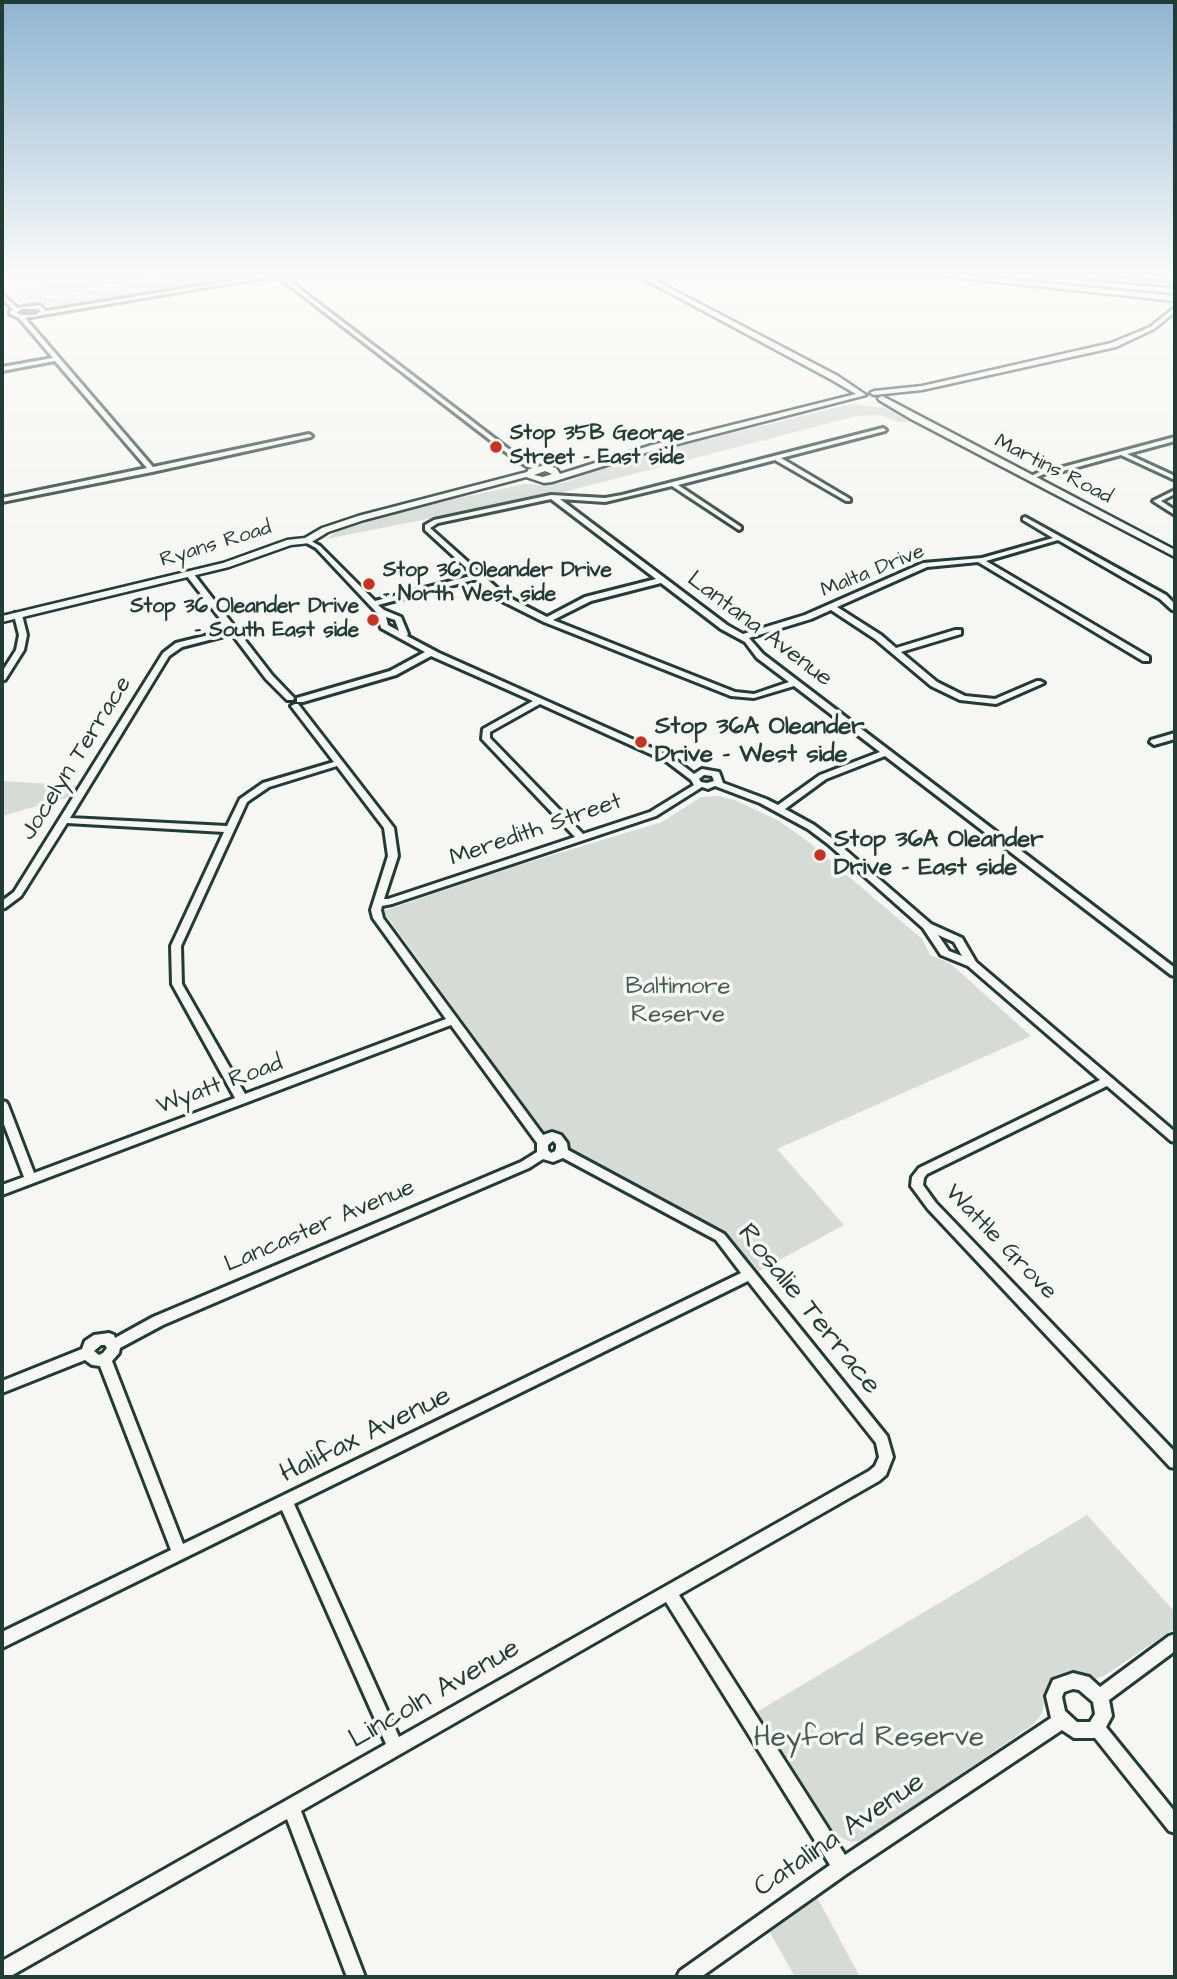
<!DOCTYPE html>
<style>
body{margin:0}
#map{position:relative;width:1177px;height:1979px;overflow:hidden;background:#f6f6f2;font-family:"Architects Daughter",sans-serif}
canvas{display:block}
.frame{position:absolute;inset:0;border:4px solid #1f3d34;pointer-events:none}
</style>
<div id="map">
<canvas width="1177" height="1979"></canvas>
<div class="frame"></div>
</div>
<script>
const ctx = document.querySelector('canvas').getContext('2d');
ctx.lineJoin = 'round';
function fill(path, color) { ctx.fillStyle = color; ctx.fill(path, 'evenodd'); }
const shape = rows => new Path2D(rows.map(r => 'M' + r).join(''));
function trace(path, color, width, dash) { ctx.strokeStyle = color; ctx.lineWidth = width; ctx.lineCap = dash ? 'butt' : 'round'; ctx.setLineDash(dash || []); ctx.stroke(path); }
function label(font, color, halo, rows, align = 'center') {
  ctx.font = font + ' "Architects Daughter",sans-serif'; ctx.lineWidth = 7; ctx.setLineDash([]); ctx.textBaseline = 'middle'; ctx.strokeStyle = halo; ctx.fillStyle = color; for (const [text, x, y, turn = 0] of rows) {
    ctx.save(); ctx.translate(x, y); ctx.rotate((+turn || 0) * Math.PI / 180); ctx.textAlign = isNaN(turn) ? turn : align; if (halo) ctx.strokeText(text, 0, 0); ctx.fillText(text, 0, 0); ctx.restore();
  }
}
fill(shape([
 [121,273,191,273,102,285,56,296,27,294,31,288,24,290,20,295,22,299,30,295,54,299,92,290,200,273,249,275,58,307,19,303,14,297,17,291,30,287],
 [851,404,885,408,909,421,901,423,880,415,857,416,564,492,326,539,337,531,409,509,524,484,547,485,567,482,615,462],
 [2,781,85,786,80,794,2,816],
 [719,796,735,800,779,821,806,840,922,939,930,955,951,964,1031,1036,777,1149,844,1225,759,1271,737,1246,710,1224,573,1152,562,1137,543,1131,383,911,513,867,662,822,701,797],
 [1087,1515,1175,1612,1175,1628,1104,1676,1096,1679,1068,1674,1054,1679,1047,1691,1042,1713,1034,1724,864,1840,851,1842,835,1835,755,1713],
 [812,1888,860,1977,795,1977,764,1922]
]), '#d6dbd6');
const minor = shape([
 [1039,273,1058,273,1175,284,1175,286,1039,273],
 [267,275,283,276,511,451,532,465,542,468,542,470,528,467,507,453,280,278,267,277,25,318,153,467,309,434,312,436,311,437,152,472,2,502,2,498,147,468,55,361,2,371,2,367,53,358,19,318,10,314,10,312,13,310,2,298,2,294,17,308,39,305,46,311,267,275],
 [22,309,38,309,41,311,35,315,21,315,16,313,22,309],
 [883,428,886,430,885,431,781,458,850,499,850,501,846,501,775,460,678,485,741,527,741,529,739,530,672,486,605,502,560,499,727,625,743,634,805,615,923,563,982,558,1053,538,1023,520,1023,518,1025,517,1166,595,1175,604,1175,610,1172,610,1160,599,1058,540,986,561,1149,657,1149,661,1143,661,978,562,927,567,837,607,881,635,896,648,955,630,961,630,961,634,901,652,937,682,965,696,995,699,1037,681,1040,681,1044,683,996,704,960,700,931,686,875,639,831,610,811,619,749,638,763,654,1175,968,1175,976,1171,975,885,756,826,779,785,809,814,825,834,840,931,924,962,938,976,962,1175,1132,1175,1142,1171,1141,1107,1086,927,1174,924,1178,923,1185,936,1203,1175,1452,1175,1468,1170,1467,928,1209,911,1186,912,1177,919,1168,1100,1080,968,966,941,955,923,928,828,844,808,829,760,803,715,786,708,789,702,787,656,816,392,904,382,906,381,910,383,918,543,1135,552,1132,561,1135,567,1143,568,1150,724,1234,887,1436,893,1457,886,1475,879,1481,679,1595,845,1855,1051,1718,1046,1696,1053,1680,1073,1673,1089,1677,1100,1687,1169,1636,1175,1634,1175,1651,1109,1700,1112,1716,1106,1727,1175,1812,1175,1833,1169,1831,1095,1738,1074,1738,1062,1730,848,1873,701,1977,677,1977,680,1971,830,1865,666,1602,301,1811,365,1977,347,1977,287,1819,9,1977,2,1977,2,1961,386,1744,282,1510,2,1648,2,1632,171,1550,100,1366,92,1365,85,1360,2,1393,2,1381,82,1349,85,1341,94,1335,109,1333,114,1335,115,1338,153,1317,521,1162,537,1152,537,1143,451,1025,2,1195,2,1185,24,1177,2,1119,2,1101,6,1102,8,1105,34,1173,235,1098,172,984,171,946,224,832,67,823,21,896,5,908,2,909,2,901,14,892,163,653,176,643,229,630,186,575,193,573,272,675,294,698,293,700,287,700,266,679,232,634,182,647,169,656,70,818,227,826,240,799,263,783,334,762,291,706,295,704,298,704,394,828,398,856,384,899,388,899,575,837,482,739,483,729,533,701,431,656,396,675,303,702,297,702,297,698,390,671,425,652,381,628,377,613,316,548,305,542,305,540,309,540,320,546,375,601,474,575,425,530,425,525,434,520,551,495,605,498,622,495,883,428],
 [551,499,656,579,585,597,547,617,506,596,430,528,438,523,551,499],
 [477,579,500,600,544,622,731,696,754,698,794,686,880,752,820,775,778,805,766,799,723,783,719,772,702,769,694,774,672,757,439,653,407,636,408,634,401,617,384,610,378,605,477,579],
 [661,583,721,629,745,642,757,658,789,682,754,694,735,692,553,620,591,601,661,583],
 [386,617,395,620,399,631,388,625,386,617],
 [540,704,666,761,691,780,694,785,650,812,583,834,490,738,490,732,540,704],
 [337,766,384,828,388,856,371,910,373,918,446,1019,245,1094,182,984,181,946,247,802,269,787,337,766],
 [704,775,712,776,714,781,707,783,701,782,699,779,704,775],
 [938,935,954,942,962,956,949,951,938,935],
 [553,1141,556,1144,556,1148,555,1151,551,1153,548,1150,548,1145,553,1141],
 [563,1158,716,1240,741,1273,183,1544,112,1361,119,1353,120,1348,163,1325,529,1168,543,1159,553,1162,563,1158],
 [748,1281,876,1443,879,1457,875,1466,869,1471,399,1737,294,1504,748,1281],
 [101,1345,105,1345,107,1348,103,1353,99,1355,94,1351,101,1345],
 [1073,1689,1079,1690,1093,1702,1095,1714,1090,1722,1077,1722,1065,1711,1062,1697,1064,1692,1073,1689],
 [1175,437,1175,441,1127,454,1175,476,1175,480,1121,455,1063,471,1049,472,1030,480,1027,478,1046,469,1063,467,1175,437],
 [1175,490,1175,494,1161,501,1175,510,1175,515,1153,501,1175,490],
 [15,613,22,615,27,635,24,650,5,680,2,680,2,672,16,650,19,635,14,615,15,613],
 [1175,733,1175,739,1154,745,1150,742,1151,740,1175,733]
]);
const tertiary = shape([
 [633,273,641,273,838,376,866,395,658,449,552,482,544,483,526,477,364,520,328,532,310,543,291,545,229,567,2,622,2,616,223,563,287,540,305,538,322,528,358,516,527,472,529,469,545,465,556,468,560,474,652,445,856,394,832,380,633,273],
 [545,471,552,474,543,477,534,475,545,471],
 [1175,307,1175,312,1154,329,1116,347,922,390,874,395,870,393,874,391,922,386,1111,343,1150,327,1175,307],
 [882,396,1175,550,1175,557,911,419,879,400,878,398,882,396]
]);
const trunk = shape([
 [915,273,944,273,1175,296,1175,301,915,273]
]);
trace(minor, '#1f3d34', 6);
trace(tertiary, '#1f3d34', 5);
trace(trunk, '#1f3d34', 5);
fill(minor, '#f6f6f2');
fill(tertiary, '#f6f6f2');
fill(trunk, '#f6f6f2');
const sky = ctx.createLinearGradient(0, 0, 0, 550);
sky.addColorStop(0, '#8fb4d1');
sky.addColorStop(0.5, '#fbfbf9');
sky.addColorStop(1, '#fbfbf900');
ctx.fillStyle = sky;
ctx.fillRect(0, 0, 1177, 550);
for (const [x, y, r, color] of [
 [496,447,7,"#c8321e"],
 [369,584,7,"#c8321e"],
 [373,620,7,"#c8321e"],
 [641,742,7,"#c8321e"],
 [820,855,7,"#c8321e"]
]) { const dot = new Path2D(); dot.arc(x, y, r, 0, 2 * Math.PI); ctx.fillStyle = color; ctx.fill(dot); trace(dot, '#f6f6f2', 2.5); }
label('bold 21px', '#1f3d34', '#f6f6f2', [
 ["Stop 35B George",510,435],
 ["Street - East side",510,459],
 ["Stop 36 Oleander Drive",383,572],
 ["- North West side",383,596],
 ["Stop 36 Oleander Drive",359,608,"right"],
 ["- South East side",359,632,"right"]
], 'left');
label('21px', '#1f3d34', '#f6f6f2', [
 ["Martins Road",1053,470,27],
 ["Ryans Road",216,545,-17],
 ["Malta Drive",873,572,-22]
]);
label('24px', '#1f3d34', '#f6f6f2', [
 ["Lantana Avenue",759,630,37],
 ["Jocelyn Terrace",77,759,-58],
 ["Meredith Street",536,831,-19],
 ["Wyatt Road",220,1086,-20],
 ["Lancaster Avenue",320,1227,-23],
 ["Wattle Grove",1000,1243,46]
]);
label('bold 24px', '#1f3d34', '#f6f6f2', [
 ["Stop 36A Oleander",655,728],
 ["Drive - West side",655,756],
 ["Stop 36A Oleander",834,841],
 ["Drive - East side",834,869]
], 'left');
label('24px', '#445d54', '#f6f6f2', [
 ["Baltimore",678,988],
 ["Reserve",678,1016]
]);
label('28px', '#1f3d34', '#f6f6f2', [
 ["Rosalie Terrace",808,1310,51],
 ["Halifax Avenue",366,1436,-26],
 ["Lincoln Avenue",435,1695,-30],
 ["Catalina Avenue",840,1836,-34]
]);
label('28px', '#445d54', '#f6f6f2', [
 ["Heyford Reserve",869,1739]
]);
</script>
